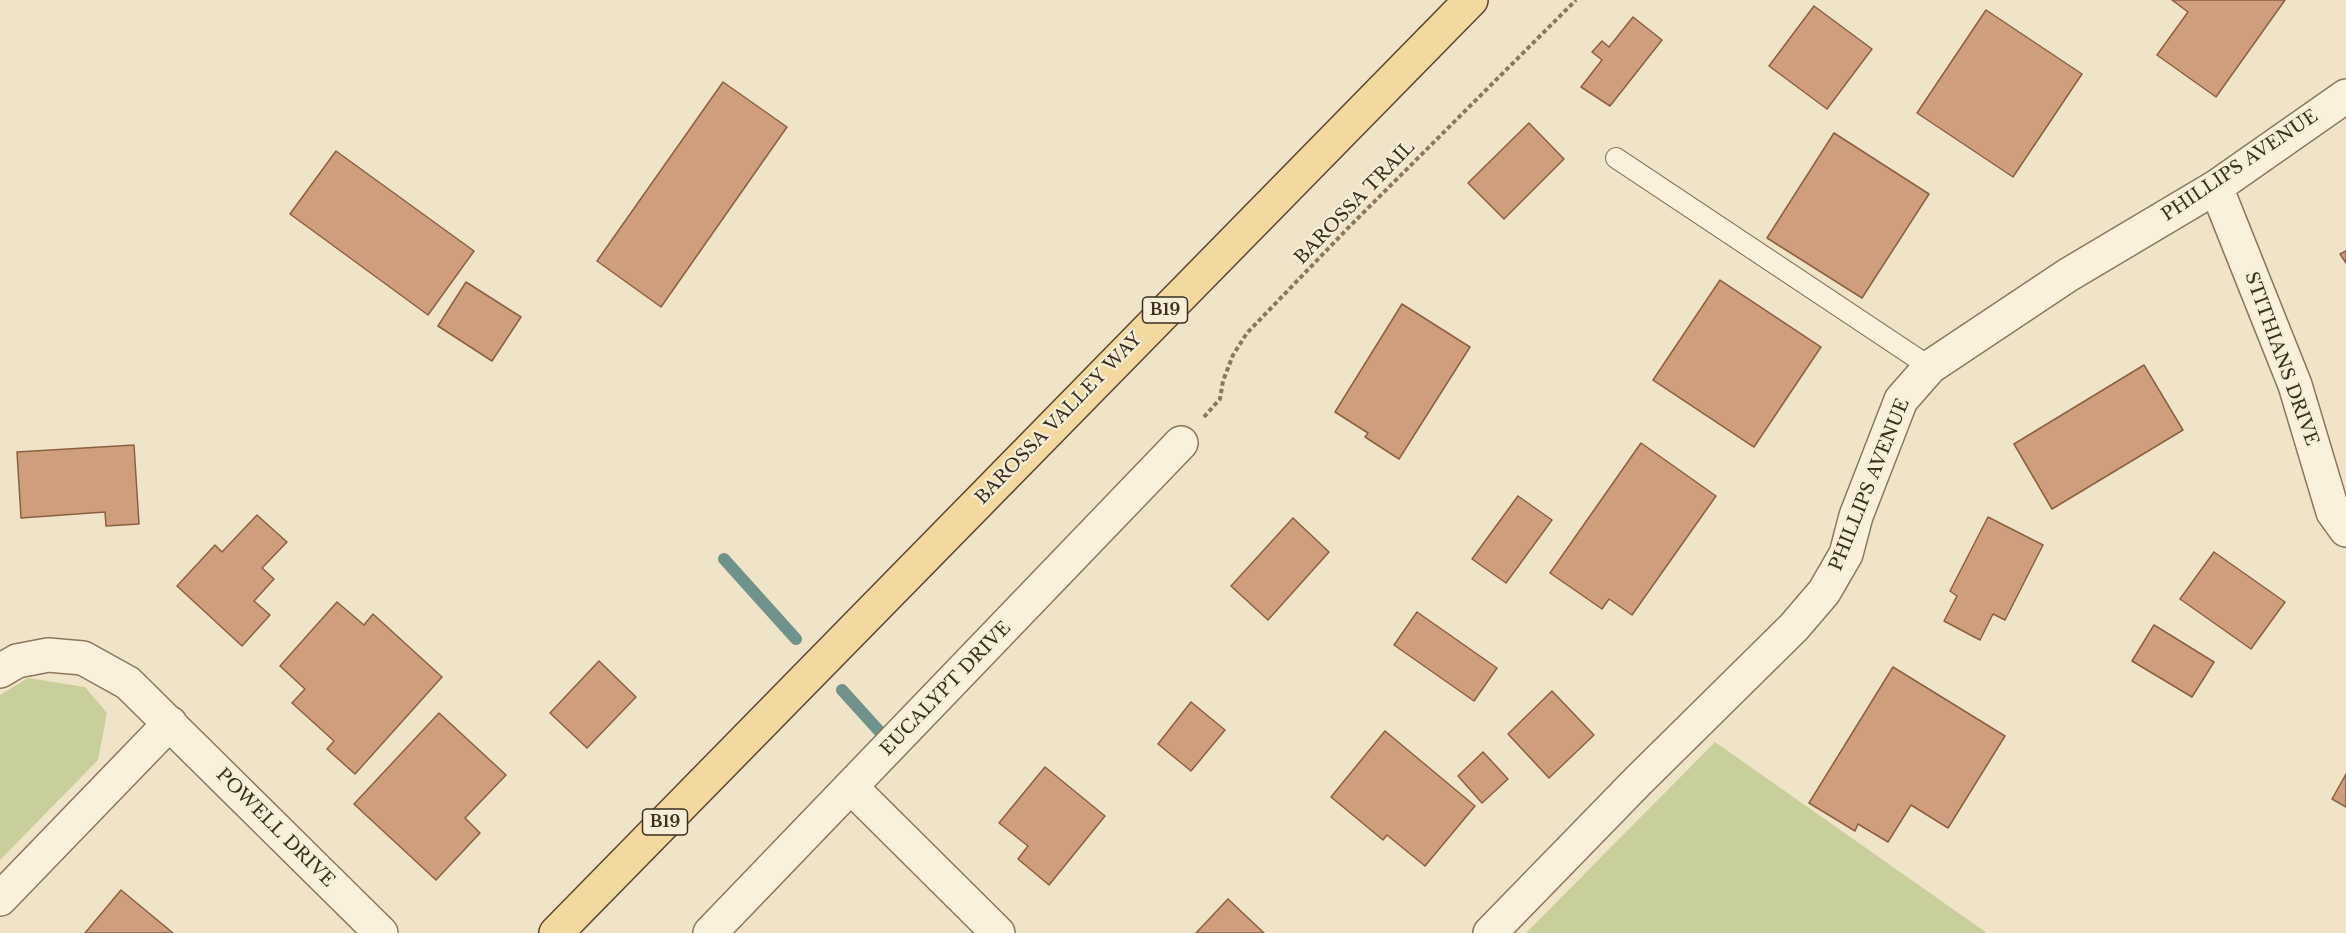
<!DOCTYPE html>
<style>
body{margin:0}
canvas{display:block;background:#f0e4c8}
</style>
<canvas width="2346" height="933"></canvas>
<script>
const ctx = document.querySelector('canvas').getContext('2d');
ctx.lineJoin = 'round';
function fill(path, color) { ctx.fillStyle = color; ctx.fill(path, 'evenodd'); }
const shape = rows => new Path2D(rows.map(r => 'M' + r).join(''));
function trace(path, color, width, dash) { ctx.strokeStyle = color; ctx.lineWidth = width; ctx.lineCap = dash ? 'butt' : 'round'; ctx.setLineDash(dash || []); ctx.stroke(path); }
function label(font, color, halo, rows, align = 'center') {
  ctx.font = font + ' "Libre Baskerville",serif'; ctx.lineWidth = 4.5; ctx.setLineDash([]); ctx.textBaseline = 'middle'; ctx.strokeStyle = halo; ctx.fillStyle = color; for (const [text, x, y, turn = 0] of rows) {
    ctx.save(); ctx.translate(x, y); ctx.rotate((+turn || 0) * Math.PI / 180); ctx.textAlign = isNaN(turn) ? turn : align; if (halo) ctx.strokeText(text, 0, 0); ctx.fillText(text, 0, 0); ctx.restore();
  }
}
fill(shape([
 [28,678,85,687,107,713,98,760,0,860,0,695],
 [1715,742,1987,933,1526,933]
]), '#c9cf9b');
trace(shape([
 [724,559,796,639],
 [842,690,880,732]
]), '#6f938a', 12);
const building = shape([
 [2172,0,2285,0,2216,97,2157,55,2188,12,2172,0],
 [1814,6,1872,49,1827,109,1769,66,1814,6],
 [1986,10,2082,74,2013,177,1917,113,1986,10],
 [1633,17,1662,40,1610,106,1581,87,1602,60,1592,52,1602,41,1609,47,1633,17],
 [723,82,787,127,661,307,597,261,723,82],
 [1529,123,1564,159,1504,219,1468,183,1529,123],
 [1834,133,1929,194,1862,298,1767,238,1834,133],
 [336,151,474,251,428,315,290,214,336,151],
 [2346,251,2346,263,2340,254,2346,251],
 [1720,280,1821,347,1754,447,1653,380,1720,280],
 [466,282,521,317,492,361,438,326,466,282],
 [1402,304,1470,347,1399,459,1365,437,1368,433,1335,412,1402,304],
 [2144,365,2183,430,2052,509,2014,444,2144,365],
 [1641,443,1716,496,1632,615,1609,599,1602,609,1550,573,1641,443],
 [134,445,139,524,106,526,105,512,21,518,17,452,134,445],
 [1518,496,1552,520,1506,583,1472,559,1518,496],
 [257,515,287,542,262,568,274,579,254,601,270,615,242,646,177,586,215,545,222,552,257,515],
 [1988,517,2043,545,2005,620,1993,614,1980,640,1944,621,1957,596,1950,591,1988,517],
 [1293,518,1329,552,1268,620,1231,586,1293,518],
 [2214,552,2285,602,2251,649,2180,599,2214,552],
 [337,602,364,625,373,614,442,677,355,774,327,749,334,741,292,703,305,689,280,666,337,602],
 [1417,612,1497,668,1474,701,1394,645,1417,612],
 [2154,625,2214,662,2192,697,2132,661,2154,625],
 [599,661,636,697,587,748,550,713,599,661],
 [1893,667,2005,736,1948,828,1911,805,1888,842,1858,824,1855,831,1809,803,1893,667],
 [1552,691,1594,735,1549,778,1508,734,1552,691],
 [1191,702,1225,730,1191,771,1158,744,1191,702],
 [439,713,506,775,465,818,480,833,436,880,354,804,439,713],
 [1385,731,1475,806,1425,866,1387,835,1383,840,1331,797,1385,731],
 [1483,752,1508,779,1482,803,1458,776,1483,752],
 [1045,767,1105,816,1049,885,1018,859,1028,846,999,823,1045,767],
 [2346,774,2346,807,2332,799,2346,774],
 [121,890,173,933,85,933,121,890],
 [1228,899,1264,933,1196,933,1228,899]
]);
fill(building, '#cf9f7d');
trace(building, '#8d5f41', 1.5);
const lane = shape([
 [1616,158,1930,367]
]);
const street = shape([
 [2216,187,2295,385,2333,512,2346,530],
 [0,671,17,661,48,655,83,658,128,683,381,933],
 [852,788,998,933],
 [0,899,170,723],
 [710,933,1181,443],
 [1490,933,1638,781,1794,627,1824,592,1846,554,1856,516,1901,400,1930,367,2068,275,2216,187,2346,96]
]);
const primary = shape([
 [556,933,1471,0]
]);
trace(lane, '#8d765c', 22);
trace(street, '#8d765c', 36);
trace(primary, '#5b4430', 36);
trace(shape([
 [1204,417,1220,399,1223,381,1233,355,1247,333,1350,226,1576,0]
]), '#8d765c', 4, [4.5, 3]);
trace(lane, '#faf1dc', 20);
trace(street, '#faf1dc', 33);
trace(primary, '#f3d9a0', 33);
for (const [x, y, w] of [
 [1165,310,45],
 [665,822,45]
]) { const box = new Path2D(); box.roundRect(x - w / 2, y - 13, w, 26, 4.5); ctx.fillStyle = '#f7eed8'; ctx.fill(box); trace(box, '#3d2e20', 1.5); }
label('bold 16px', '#3d2e20', null, [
 ["B19",1165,310],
 ["B19",665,822]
]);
label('18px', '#3d2e20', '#f7eed8', [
 ["PHILLIPS AVENUE",2240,166,-34],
 ["BAROSSA TRAIL",1355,203,-46],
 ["STITHIANS DRIVE",2281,359,70],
 ["BAROSSA VALLEY WAY",1059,419,-46],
 ["PHILLIPS AVENUE",1870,485,-68],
 ["EUCALYPT DRIVE",946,689,-46],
 ["POWELL DRIVE",275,828,45]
]);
</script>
